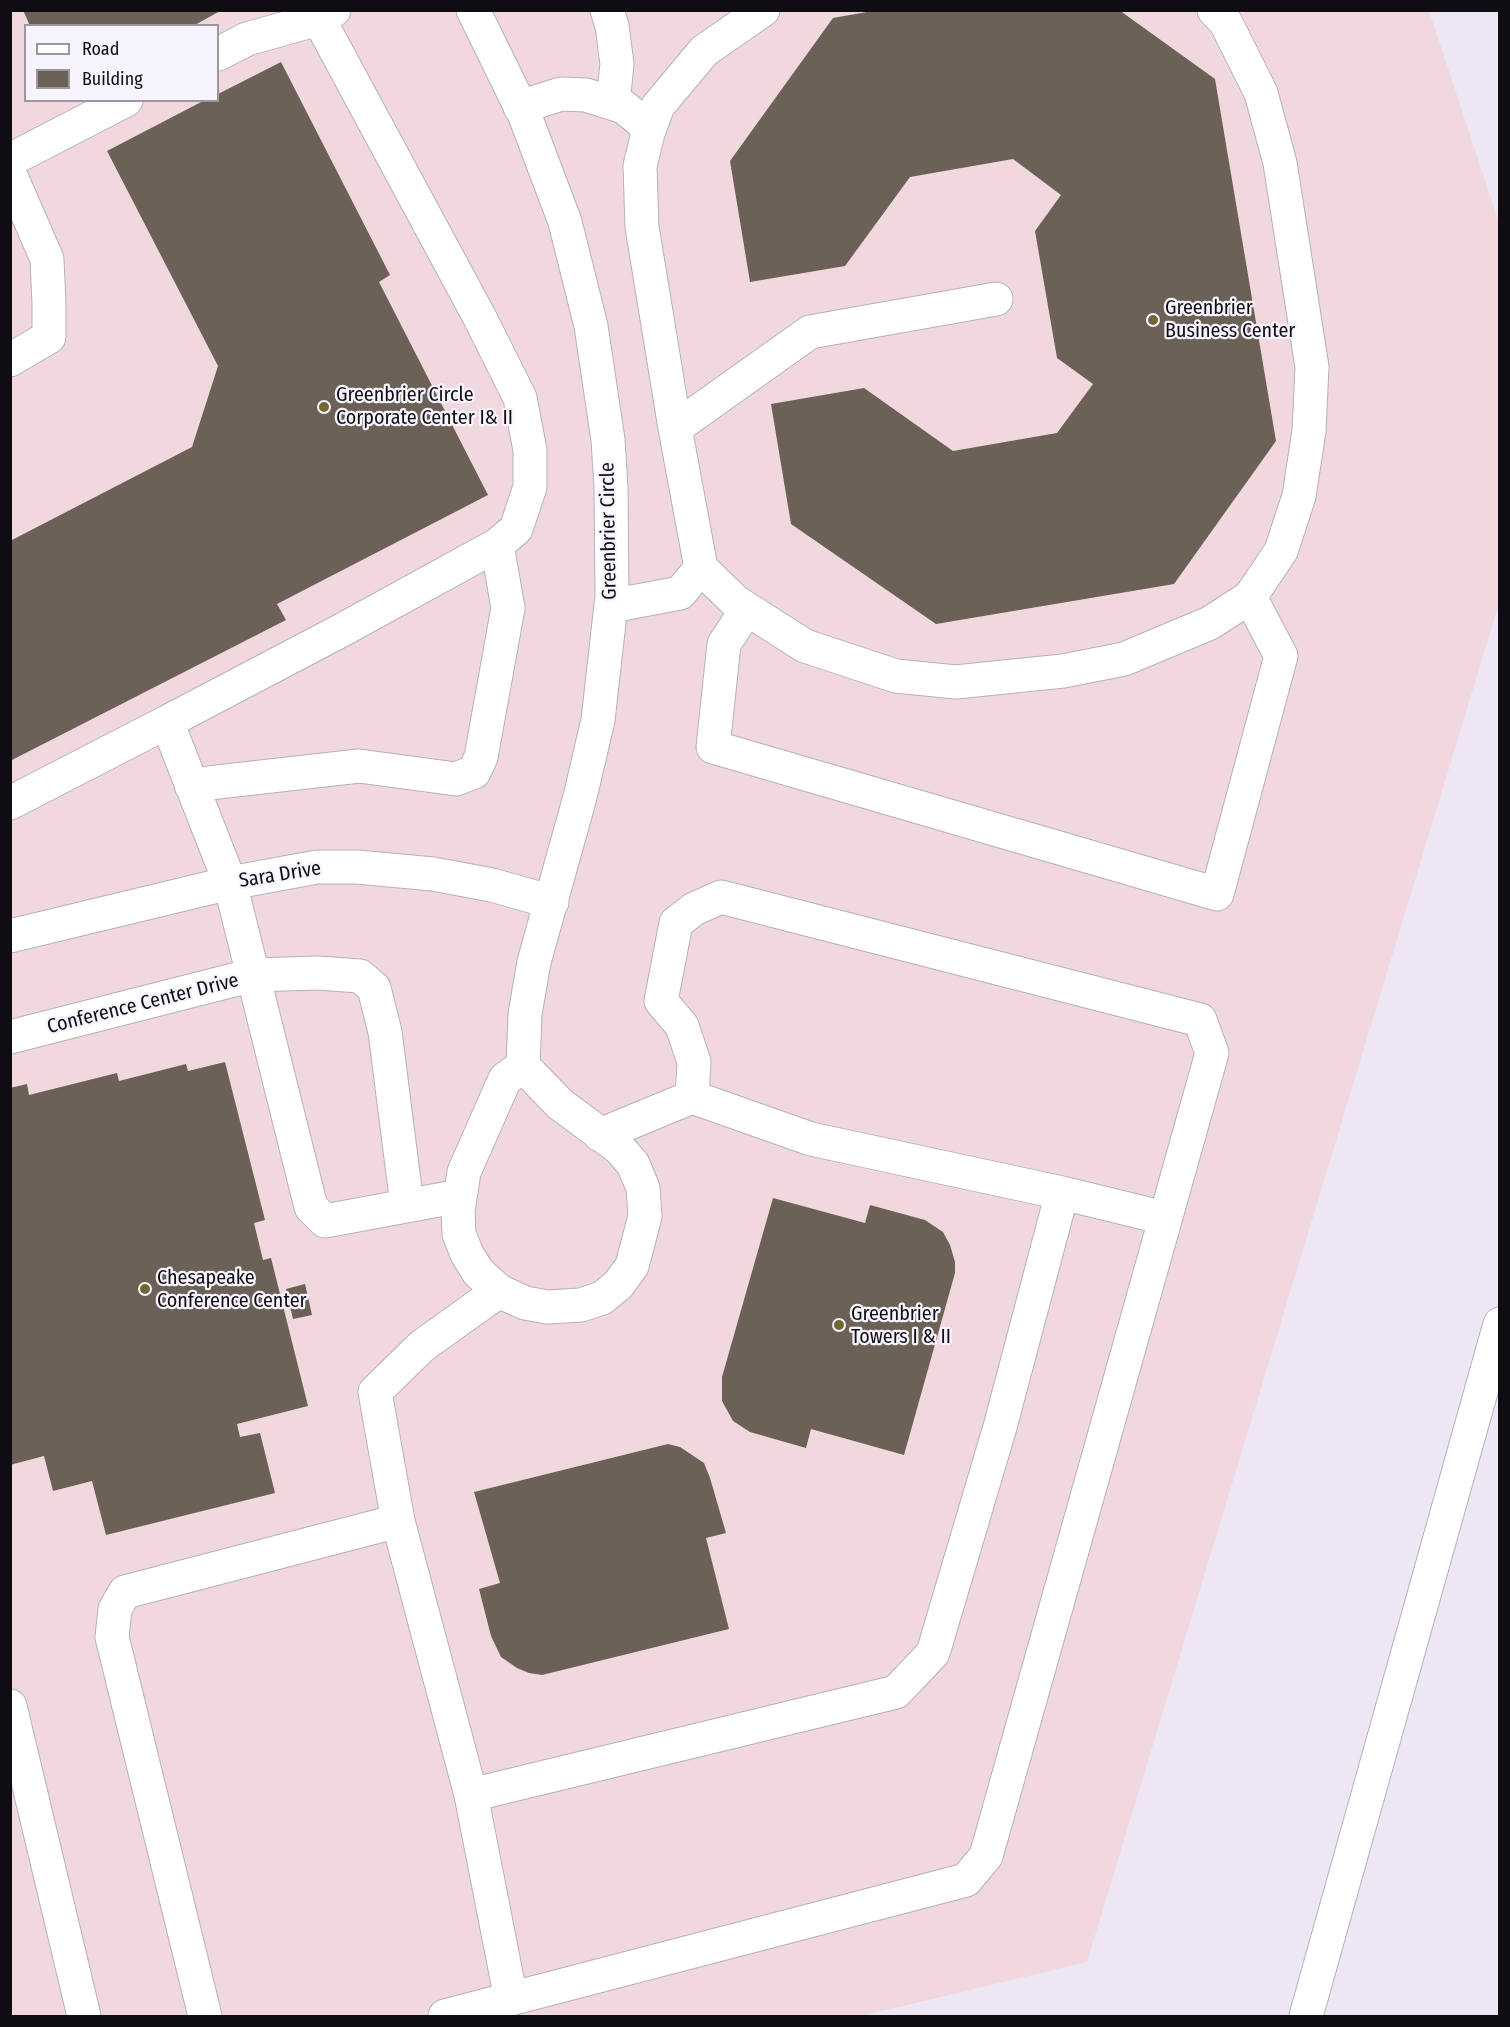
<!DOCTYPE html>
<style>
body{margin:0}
#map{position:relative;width:1510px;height:2027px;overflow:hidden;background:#ece6f5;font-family:"Fira Sans Condensed",sans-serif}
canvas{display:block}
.frame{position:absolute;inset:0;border:12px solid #0f0d12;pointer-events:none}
.legend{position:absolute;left:24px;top:24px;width:195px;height:78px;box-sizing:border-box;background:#f8f4fd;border:2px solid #9b989f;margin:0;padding:8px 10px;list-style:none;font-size:18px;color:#0f0d12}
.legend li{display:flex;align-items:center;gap:12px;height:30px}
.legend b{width:30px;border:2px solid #9b989f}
</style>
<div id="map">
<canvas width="1510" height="2027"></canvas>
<div class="frame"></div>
<ul class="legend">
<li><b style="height:8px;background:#fff"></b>Road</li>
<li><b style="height:16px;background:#6b6157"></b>Building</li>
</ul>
</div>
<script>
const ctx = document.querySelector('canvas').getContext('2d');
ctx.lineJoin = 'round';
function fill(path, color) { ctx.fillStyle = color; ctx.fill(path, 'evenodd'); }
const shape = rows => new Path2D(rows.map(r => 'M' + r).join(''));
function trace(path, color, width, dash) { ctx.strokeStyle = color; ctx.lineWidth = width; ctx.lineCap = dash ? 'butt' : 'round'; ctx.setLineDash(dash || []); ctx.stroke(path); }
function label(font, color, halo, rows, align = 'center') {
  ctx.font = font + ' "Fira Sans Condensed",sans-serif'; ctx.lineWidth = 4.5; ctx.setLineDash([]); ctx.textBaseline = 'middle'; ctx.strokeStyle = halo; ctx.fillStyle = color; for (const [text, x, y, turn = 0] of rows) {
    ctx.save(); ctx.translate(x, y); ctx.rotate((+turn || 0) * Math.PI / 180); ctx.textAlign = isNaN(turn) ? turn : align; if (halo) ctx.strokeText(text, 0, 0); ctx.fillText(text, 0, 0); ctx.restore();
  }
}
fill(shape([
 [11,11,1429,11,1499,223,1499,603,1087,1962,861,2016,11,2016],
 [26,26,218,26,218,100,26,100]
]), '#f1d7de');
fill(shape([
 [23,10,222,10,193,26,30,26],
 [878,10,1119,10,1215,79,1276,441,1174,584,936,624,791,524,771,404,864,388,953,451,1057,433,1093,384,1057,358,1035,231,1061,195,1013,159,910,177,845,266,750,282,730,161,833,18],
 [281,62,390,275,379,282,488,495,277,604,286,620,10,761,10,541,192,447,218,366,107,151,205,100,218,100,218,94],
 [225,1062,265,1220,254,1223,263,1260,271,1258,308,1406,237,1424,240,1437,260,1433,275,1493,106,1535,92,1481,53,1491,44,1456,10,1465,10,1088,27,1084,29,1095,117,1073,119,1081,186,1064,188,1071],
 [773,1198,865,1223,870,1205,925,1220,943,1232,950,1245,955,1262,955,1273,904,1455,811,1429,806,1448,750,1432,733,1421,722,1401,722,1377],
 [305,1284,312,1315,293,1319,286,1289],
 [668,1444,680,1447,704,1463,710,1478,726,1533,706,1538,729,1629,542,1675,529,1673,517,1668,501,1657,491,1636,479,1589,500,1583,474,1492]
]), '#6b6157');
const minor = shape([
 [473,10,525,116,565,222,591,326,608,440,611,487,612,596,598,720,580,797,534,962,525,1014,523,1066,560,1104,619,1148,633,1164,643,1188,645,1216,632,1266,618,1285,602,1298,581,1305,547,1307,525,1303,499,1291,478,1272,467,1254,459,1234,458,1211,464,1172,505,1079,523,1066],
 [607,10,612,26,617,64,613,103],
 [218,54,247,39,318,19,334,10],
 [520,107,561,94,586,95,624,107,643,123,648,133,640,166,642,227,675,428,701,568,680,593,611,606],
 [648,133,658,106,704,51,763,10],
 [10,160,126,100],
 [10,174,47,259,49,304,49,337,10,360],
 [675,428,810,332,996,299],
 [701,568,736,602,805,646,896,676,956,682,1063,671,1124,659,1210,623,1250,597,1281,551,1299,496,1309,431,1312,367,1280,163,1261,93,1226,23,1214,10],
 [747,609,724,644,713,747,1217,894,1281,656,1250,597],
 [191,785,359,766,456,779,474,772,481,757,508,608,497,545],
 [10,803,167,722],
 [10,936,230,883,317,867,357,867,433,874,492,885,552,902],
 [10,1037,253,975,230,883,167,722,342,630,497,545,516,529,530,487,530,450,520,398,480,318,314,10],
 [1062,1193,1165,1218],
 [407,1205,385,1032,374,988,360,976,318,973,253,975,311,1207,325,1221,460,1196],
 [499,1291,422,1346,375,1392,398,1521,471,1795,896,1692,933,1653,1000,1427,1062,1193,811,1139,692,1097,600,1135],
 [10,1706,84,2016],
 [471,1795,511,1999],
 [205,2016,112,1637,115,1609,125,1592,398,1521],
 [445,2016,966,1880,986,1856,1212,1053,1200,1020,721,897,694,909,676,923,661,1001,682,1026,694,1062,692,1097]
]);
const highway = shape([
 [1306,2016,1500,1324]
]);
trace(minor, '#b6b0be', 35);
trace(highway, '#b6b0be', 35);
trace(minor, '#fff', 33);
trace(highway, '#fff', 33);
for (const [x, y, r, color] of [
 [1153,320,6,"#726633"],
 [324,407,6,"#726633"],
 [145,1289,6,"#726633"],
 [839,1325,6,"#726633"]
]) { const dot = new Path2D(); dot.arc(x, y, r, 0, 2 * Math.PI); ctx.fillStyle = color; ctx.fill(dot); trace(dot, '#f8f4fd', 2); }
label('20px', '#0f0d12', '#f8f4fd', [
 ["Greenbrier",1165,308],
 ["Business Center",1165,331],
 ["Greenbrier Circle",336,395],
 ["Corporate Center I& II",336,418],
 ["Chesapeake",157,1278],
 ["Conference Center",157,1301],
 ["Greenbrier",851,1314],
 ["Towers I & II",851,1337]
], 'left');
label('20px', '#0f0d12', '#f8f4fd', [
 ["Greenbrier Circle",609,531,-91],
 ["Sara Drive",280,875,-9],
 ["Conference Center Drive",143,1004,-14]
]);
</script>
